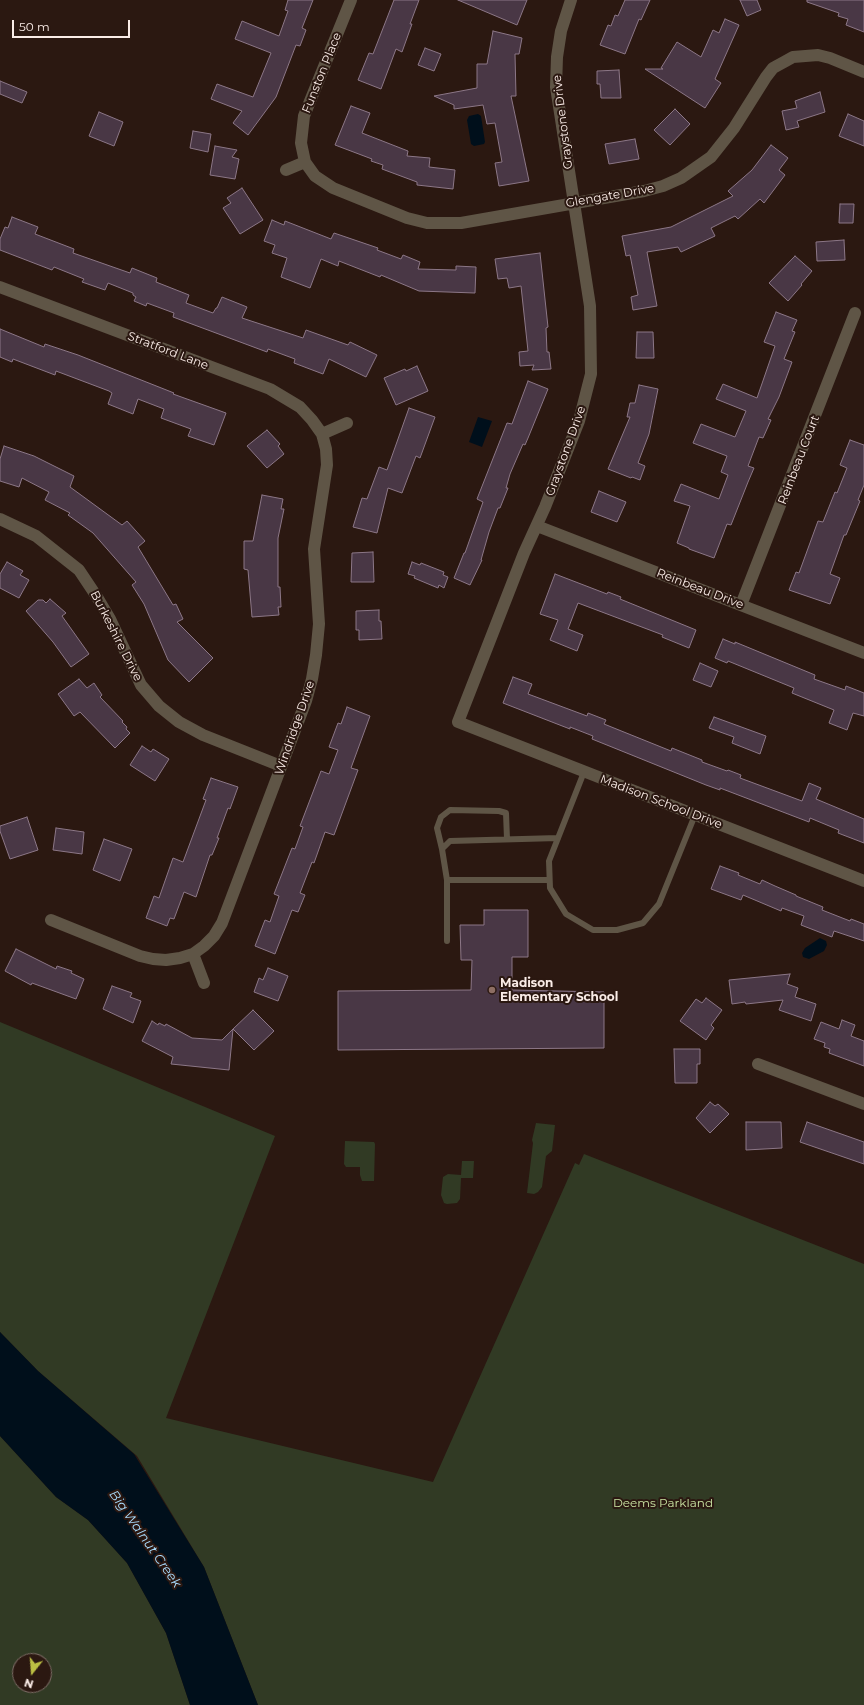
<!DOCTYPE html>
<style>
body{margin:0}
#map{position:relative;width:864px;height:1705px;overflow:hidden;background:#2b1811;font-family:Montserrat,sans-serif}
canvas{display:block}
.north{position:absolute;left:12px;top:1653px;width:40px;height:40px;box-sizing:border-box;background:#2b1811;border:1px solid #7e6d67;border-radius:50%;rotate:197deg;font-size:11px;font-weight:700;line-height:16px;text-align:center;color:#faece7}
.north::after{content:'';display:block;margin:auto;width:14px;height:18px;background:#bcbf43;clip-path:polygon(50% 0,100% 100%,50% 72%,0 100%)}
.scale{position:absolute;left:12px;top:20px;width:118px;height:18px;box-sizing:border-box;border:2px solid #faece7;border-top:0;padding-left:5px;font-size:12px;line-height:14px;white-space:nowrap;color:#faece7;-webkit-text-stroke:3px #2b1811;paint-order:stroke}
</style>
<div id="map">
<canvas width="864" height="1705"></canvas>
<div class="north">N</div>
<div class="scale">50 m</div>
</div>
<script>
const ctx = document.querySelector('canvas').getContext('2d');
ctx.lineJoin = 'round';
function fill(path, color) { ctx.fillStyle = color; ctx.fill(path, 'evenodd'); }
const shape = rows => new Path2D(rows.map(r => 'M' + r).join(''));
function trace(path, color, width, dash) { ctx.strokeStyle = color; ctx.lineWidth = width; ctx.lineCap = dash ? 'butt' : 'round'; ctx.setLineDash(dash || []); ctx.stroke(path); }
function label(font, color, halo, rows, align = 'center') {
  ctx.font = font + ' Montserrat,sans-serif'; ctx.lineWidth = 4; ctx.setLineDash([]); ctx.textBaseline = 'middle'; ctx.strokeStyle = halo; ctx.fillStyle = color; for (const [text, x, y, turn = 0] of rows) {
    ctx.save(); ctx.translate(x, y); ctx.rotate((+turn || 0) * Math.PI / 180); ctx.textAlign = isNaN(turn) ? turn : align; if (halo) ctx.strokeText(text, 0, 0); ctx.fillText(text, 0, 0); ctx.restore();
  }
}
fill(shape([
 [0,1022,275,1136,166,1418,433,1482,575,1163,579,1165,584,1154,864,1264,864,1705,258,1705,204,1567,137,1456,38,1371,0,1332],
 [536,1123,555,1125,552,1151,546,1156,542,1187,538,1192,534,1194,527,1193,533,1143,532,1140],
 [345,1141,374,1142,375,1144,374,1181,362,1181,360,1175,360,1167,346,1167,344,1164],
 [462,1161,474,1161,473,1178,461,1178,460,1199,457,1203,447,1204,444,1203,441,1195,443,1177,448,1174,461,1175],
 [0,1436,56,1497,88,1520,127,1563,166,1633,190,1705,0,1705],
 [20,1661,44,1661,44,1685,20,1685]
]), '#313a24');
fill(shape([
 [478,114,481,116,485,142,484,144,474,146,471,144,467,120,469,116],
 [478,417,492,421,482,447,469,442],
 [820,938,826,941,827,945,824,951,809,959,803,957,802,953,805,948],
 [0,1332,38,1371,134,1454,204,1567,258,1705,190,1705,166,1633,127,1563,88,1520,56,1497,0,1436]
]), '#000f1b');
const building = shape([
 [288,0,313,0,302,28,306,30,300,46,296,45,276,97,248,135,233,123,242,111,211,99,217,84,253,97,271,53,235,39,242,21,279,36,288,11,285,10,288,0],
 [394,0,419,0,410,24,412,24,402,52,396,49,381,89,358,80,369,53,373,54,394,0],
 [458,0,527,0,517,25,458,0],
 [625,0,650,0,641,20,639,19,625,54,600,45,608,25,611,26,615,15,618,16,625,0],
 [740,0,757,0,761,10,747,16,740,0],
 [807,0,864,0,864,32,846,25,848,19,838,16,839,13,807,2,807,0],
 [725,19,739,25,715,79,721,83,705,108,645,69,663,69,661,68,677,42,701,57,713,30,719,33,725,19],
 [493,31,522,38,519,54,515,54,516,96,511,96,529,181,499,186,495,163,502,162,495,123,487,124,483,105,454,109,454,105,434,96,477,88,477,64,487,64,493,31],
 [425,48,441,54,434,71,418,65,425,48],
 [619,70,621,98,601,98,600,84,597,84,597,71,619,70],
 [0,81,27,92,22,103,0,94,0,81],
 [820,92,825,112,797,121,799,127,786,130,782,111,797,108,795,101,820,92],
 [351,106,370,113,362,133,408,151,407,156,430,158,429,167,455,170,453,189,417,185,417,182,382,169,383,165,371,161,372,159,335,145,351,106],
 [675,109,690,124,670,145,654,130,675,109],
 [99,112,123,122,114,146,89,136,99,112],
 [848,114,864,121,864,146,839,136,848,114],
 [193,131,211,134,208,152,190,148,193,131],
 [635,139,639,159,609,164,605,144,635,139],
 [771,145,788,158,779,170,785,175,764,203,760,199,738,219,735,216,711,228,715,236,681,252,678,247,647,252,657,306,633,310,631,297,638,295,630,255,626,256,622,236,671,227,733,196,728,191,752,170,771,145],
 [215,146,237,150,232,157,239,159,235,179,210,175,215,146],
 [242,188,263,220,240,234,223,208,231,203,227,198,242,188],
 [840,204,854,204,853,223,839,223,840,204],
 [12,217,38,227,35,234,74,249,73,253,130,273,132,268,157,278,156,282,189,295,186,303,213,313,216,308,217,308,222,297,247,307,242,318,303,338,306,330,348,345,350,342,377,355,366,377,329,359,323,374,294,363,295,359,268,349,267,352,173,317,174,313,147,303,146,306,134,301,136,297,133,295,133,293,108,283,105,290,82,282,84,279,54,267,52,270,0,250,0,239,5,227,8,228,12,217],
 [272,220,284,225,285,221,331,239,334,233,378,248,377,250,401,259,403,255,420,262,418,269,456,270,456,266,476,267,475,293,419,291,381,275,380,277,339,261,338,266,321,259,310,288,281,277,287,258,272,253,275,245,264,241,272,220],
 [844,240,845,260,817,261,816,242,844,240],
 [540,253,548,327,546,328,547,352,549,352,551,369,532,370,534,365,520,366,519,352,528,351,521,286,509,288,507,278,498,279,495,259,540,253],
 [795,256,812,271,801,284,802,285,788,301,769,283,795,256],
 [776,312,797,320,792,331,795,332,784,359,792,362,779,397,768,419,771,420,763,438,759,437,748,466,754,468,748,482,731,525,727,524,714,558,689,549,689,548,677,543,690,506,674,501,681,484,719,499,728,475,721,472,727,456,693,443,701,424,735,437,746,411,716,399,723,384,757,398,775,346,764,342,776,312],
 [0,329,44,347,45,344,78,355,174,393,173,394,226,413,214,445,188,436,191,429,161,418,164,409,138,399,133,414,108,404,112,393,109,391,56,371,55,375,13,359,12,362,0,357,0,329],
 [637,332,653,332,654,358,636,358,637,332],
 [417,366,428,391,396,405,384,378,405,369,406,371,417,366],
 [528,381,548,389,528,438,525,445,523,444,510,474,506,488,508,488,500,508,498,508,489,532,481,560,482,560,470,585,454,578,464,553,465,553,483,502,477,499,507,423,512,424,528,381],
 [639,385,658,389,649,434,638,463,645,466,640,480,632,477,631,478,608,469,630,417,627,417,630,403,635,403,639,385],
 [409,408,435,417,420,458,416,456,402,493,388,488,377,533,353,527,362,498,367,499,379,467,387,470,409,408],
 [267,430,280,444,278,446,284,454,267,468,247,446,267,430],
 [850,440,864,445,864,485,858,500,860,501,846,535,844,535,830,574,840,578,830,604,789,590,796,572,799,573,818,521,823,522,835,492,837,493,847,468,840,465,850,440],
 [4,446,34,456,74,476,70,487,122,525,127,521,145,541,138,547,173,605,176,604,183,619,177,622,213,658,189,682,168,660,144,604,132,585,136,582,93,533,68,515,70,513,45,500,49,492,22,478,19,487,0,481,0,459,4,446],
 [599,491,626,502,617,522,591,512,599,491],
 [262,495,283,499,281,509,284,509,278,538,278,587,280,587,281,607,278,607,279,615,252,617,248,570,244,569,244,541,253,541,262,495],
 [373,552,374,582,351,582,352,553,373,552],
 [7,562,23,571,20,575,29,580,19,598,0,588,0,574,7,562],
 [412,562,420,565,421,563,444,572,443,575,448,577,444,588,439,585,438,588,414,578,415,576,408,574,412,562],
 [555,574,607,594,608,592,621,597,620,599,696,630,689,648,662,637,663,635,578,603,568,629,583,635,577,651,550,640,558,620,540,614,555,574],
 [50,599,66,613,62,616,89,654,71,667,53,642,26,611,38,600,43,600,46,603,50,599],
 [379,610,379,621,381,621,382,639,359,640,359,630,356,630,356,611,379,610],
 [723,639,735,644,735,642,815,675,814,679,845,690,846,686,864,693,864,716,853,713,847,730,829,723,834,710,792,693,794,688,728,661,727,663,715,658,723,639],
 [700,663,718,671,711,687,693,680,700,663],
 [513,677,532,684,528,694,587,716,588,713,606,720,604,724,671,751,672,748,702,760,702,762,727,771,728,770,741,775,740,778,802,801,809,783,821,788,816,799,864,819,864,843,838,833,839,830,810,818,809,822,720,788,720,790,706,785,592,739,593,736,570,727,570,729,503,703,513,677],
 [79,679,87,688,94,683,102,695,100,697,123,721,122,722,127,727,126,729,130,733,115,748,80,712,74,716,58,694,79,679],
 [347,707,370,716,351,768,358,770,334,835,325,832,314,863,312,862,300,893,305,895,298,912,292,910,275,954,255,946,265,920,270,922,279,896,274,894,292,848,295,849,303,827,300,826,321,771,329,774,338,750,329,747,338,723,341,724,347,707],
 [714,717,766,736,760,754,732,743,734,737,709,728,714,717],
 [142,746,151,752,153,749,169,759,155,781,130,765,142,746],
 [211,778,238,787,230,809,228,808,217,838,219,838,212,855,210,855,196,897,184,892,174,919,170,918,167,926,146,918,154,896,159,898,173,858,183,862,206,800,203,799,211,778],
 [27,817,38,850,10,859,0,831,0,826,27,817],
 [56,828,84,832,82,854,53,850,56,828],
 [104,839,132,849,120,881,93,870,104,839],
 [720,866,739,873,738,875,760,884,762,880,775,886,796,895,796,896,823,907,822,910,850,921,851,919,864,924,864,941,834,931,832,937,801,925,804,916,782,908,781,911,743,895,741,900,711,889,720,866],
 [484,910,528,910,528,957,512,957,512,990,604,992,604,1048,338,1050,338,991,471,990,472,960,461,960,460,925,484,925,484,910],
 [16,949,56,969,57,966,72,971,71,973,84,979,76,999,32,983,31,985,5,971,16,949],
 [268,968,288,976,278,1001,254,992,259,978,263,980,268,968],
 [790,974,787,984,798,988,795,997,816,1004,811,1021,779,1010,783,1000,746,1004,745,1002,732,1004,729,980,790,974],
 [112,986,132,993,130,997,141,1001,133,1023,103,1009,112,986],
 [706,998,722,1010,711,1025,714,1028,706,1040,680,1021,696,999,702,1003,706,998],
 [253,1010,274,1031,254,1050,233,1029,253,1010],
 [842,1020,855,1025,851,1036,864,1041,864,1066,829,1053,830,1049,824,1047,825,1043,814,1039,821,1022,839,1029,842,1020],
 [152,1021,158,1025,159,1023,165,1026,166,1024,192,1038,222,1040,233,1029,229,1070,171,1064,173,1057,142,1041,152,1021],
 [674,1049,700,1049,700,1064,697,1064,697,1083,675,1083,674,1049],
 [710,1102,715,1106,718,1104,729,1114,710,1133,696,1118,710,1102],
 [746,1122,781,1122,782,1148,746,1150,746,1122],
 [807,1122,864,1142,864,1164,800,1142,807,1122]
]);
fill(building, '#493745');
trace(building, '#8c7787', 1);
trace(shape([
 [584,772,549,861,550,888,566,914,593,930,617,930,643,923,659,904,695,815],
 [442,849,437,828,441,817,450,810,499,811,506,813,507,839],
 [447,880,442,849,450,841,558,838],
 [447,941,447,880,549,880]
]), '#5f5546', 6);
trace(shape([
 [351,0,304,116,301,143,305,162,315,176,333,188,407,218,427,223,461,223,644,191,663,186,681,178,711,157,734,128,766,77,773,68,784,62,793,57,818,55,830,58,864,72],
 [571,0,561,31,557,57,556,87,590,306,591,374,579,421,545,507,524,553,458,722,864,881],
 [286,170,305,162],
 [0,287,270,389,300,407,312,420,322,434,326,449,327,465,314,549,319,624,316,655,312,679,306,701,222,923,214,936,204,946,193,954,180,958,166,960,153,959,140,956,51,920],
 [322,434,347,423],
 [0,519,36,536,79,570,97,597,110,619,141,685,159,706,179,722,203,735,281,766],
 [537,526,864,653],
 [741,605,855,313],
 [193,954,204,983],
 [758,1064,864,1104]
]), '#5f5546', 12);
for (const [x, y, r, color] of [
 [492,990,4,"#8d6e63"]
]) { const dot = new Path2D(); dot.arc(x, y, r, 0, 2 * Math.PI); ctx.fillStyle = color; ctx.fill(dot); trace(dot, '#2b1811', 1.5); }
label('12px', '#faece7', '#2b1811', [
 ["Funston Place",322,73,-68],
 ["Graystone Drive",563,122,-97],
 ["Glengate Drive",610,196,-10],
 ["Stratford Lane",168,351,21],
 ["Graystone Drive",566,451,-70],
 ["Reinbeau Court",799,460,-69],
 ["Reinbeau Drive",700,589,21],
 ["Burkeshire Drive",116,636,63],
 ["Windridge Drive",295,728,-71],
 ["Madison School Drive",661,802,21]
]);
label('bold 12px', '#faece7', '#2b1811', [
 ["Madison",500,983],
 ["Elementary School",500,997]
], 'left');
label('12px', '#c9e3a2', '#2b1811', [
 ["Deems Parkland",663,1503]
]);
label('italic 13px', '#a8dcfe', '#2b1811', [
 ["Big Walnut Creek",145,1539,55]
]);
</script>
